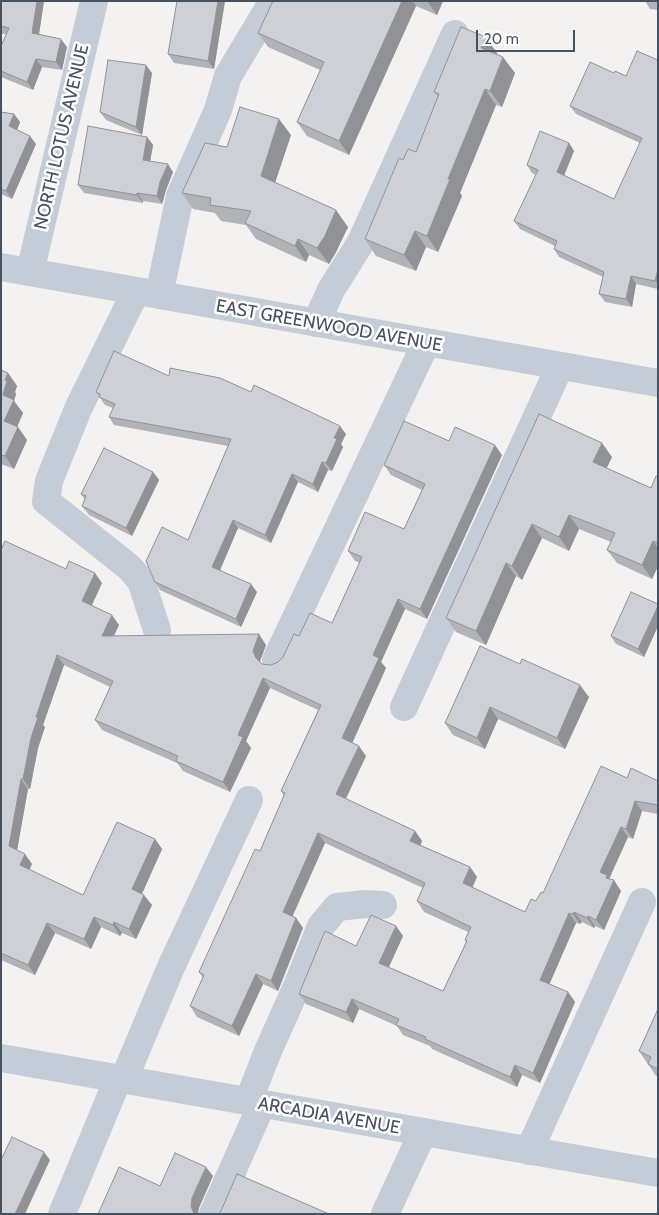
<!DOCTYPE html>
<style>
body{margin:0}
#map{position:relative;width:659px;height:1215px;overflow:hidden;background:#f4f1f1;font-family:Cabin,sans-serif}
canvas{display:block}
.frame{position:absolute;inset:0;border:2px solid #475261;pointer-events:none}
.scale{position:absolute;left:476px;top:30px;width:99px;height:22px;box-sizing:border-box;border:2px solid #475261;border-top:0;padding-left:6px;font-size:15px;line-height:18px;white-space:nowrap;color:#475261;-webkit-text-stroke:4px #fff;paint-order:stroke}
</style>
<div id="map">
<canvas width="659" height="1215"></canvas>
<div class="frame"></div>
<div class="scale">20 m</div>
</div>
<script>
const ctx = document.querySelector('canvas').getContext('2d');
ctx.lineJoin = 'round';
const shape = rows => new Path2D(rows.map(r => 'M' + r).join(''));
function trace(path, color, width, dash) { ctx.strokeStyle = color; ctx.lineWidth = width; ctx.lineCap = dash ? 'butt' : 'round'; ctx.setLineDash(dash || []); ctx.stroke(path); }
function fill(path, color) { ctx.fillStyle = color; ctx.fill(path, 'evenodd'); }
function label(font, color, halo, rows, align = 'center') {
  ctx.font = font + ' Cabin,sans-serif'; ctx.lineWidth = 5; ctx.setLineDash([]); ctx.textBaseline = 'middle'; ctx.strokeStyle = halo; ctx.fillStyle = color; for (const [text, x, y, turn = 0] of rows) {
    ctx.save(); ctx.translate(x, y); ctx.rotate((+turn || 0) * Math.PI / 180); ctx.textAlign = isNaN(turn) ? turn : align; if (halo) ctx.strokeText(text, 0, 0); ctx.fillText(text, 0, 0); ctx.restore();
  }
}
trace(shape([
 [1,267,658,383],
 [30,272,94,1],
 [136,291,78,409,49,481,46,501,130,568,141,581,157,630],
 [159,295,180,196,218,110,228,76,273,1],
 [316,323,331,290,361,242,455,34],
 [276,660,426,343],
 [404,707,560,366],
 [1,1058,658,1173],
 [124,1079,171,967,249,800],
 [248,1102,268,1051,298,984,321,926,337,907,366,904,383,905],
 [529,1151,642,902],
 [62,1214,118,1079],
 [213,1214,262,1104],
 [385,1214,423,1132]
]), '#c4ccd7', 28);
fill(shape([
 [1,1,44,1,39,34,67,47,62,70,42,67,33,90,1,77,1,46,6,34,1,34],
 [176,1,225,1,214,69,174,63,168,54,177,2],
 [273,1,443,1,437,15,416,6,349,155,307,136,297,122,320,70,268,47,258,33],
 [645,1,658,1,658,10,650,9],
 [497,53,497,54,515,73,502,107,496,105,460,193,462,196,438,252,426,247,416,271,376,256,365,239,403,160,416,152,438,97,434,92],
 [658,60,658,289,636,284,632,307,605,302,599,294,603,277,559,257,554,249,555,246,520,229,514,221,536,175,532,173,527,165,569,143,574,151,564,176,614,199,640,143,576,114,570,106,614,73,626,76],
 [152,73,142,135,106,120,100,112],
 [1,112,14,114,20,122,17,130,36,144,12,199,1,194],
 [291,135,275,182,348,227,336,252,329,264,309,255,306,262,256,239,246,225,221,221,215,213,193,209,182,193,227,147],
 [147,137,153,145,150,161,173,172,166,190,162,204,143,201,143,203,84,193,78,185],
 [1,370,8,373,17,386,15,392,16,394,14,401,23,413,17,427,27,440,14,469,1,464],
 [169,376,251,392,346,434,341,444,343,447,332,471,328,470,318,492,298,482,271,543,238,528,220,570,257,592,241,627,160,590,155,582,188,540,228,446,114,425,109,417,113,408,105,405,96,392],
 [539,414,612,457,606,468,651,488,658,477,658,566,652,579,617,563,607,550,611,542,579,529,569,551,542,538,522,580,516,576,486,645,456,632,446,618],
 [449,441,502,455,427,619,405,609,381,662,386,668,352,743,366,756,346,799,415,831,422,841,420,845,470,867,477,877,472,887,525,912,536,901,543,893,627,778,658,781,658,814,642,811,633,839,628,837,609,879,621,891,604,930,595,926,594,928,582,922,580,924,576,923,549,984,568,992,575,1002,540,1083,522,1075,517,1087,432,1049,430,1046,403,1035,397,1026,359,1009,353,1023,306,1004,299,994,356,946,396,926,403,936,389,967,443,991,466,942,465,940,468,932,424,912,417,901,423,888,325,843,292,916,296,918,303,928,278,991,263,984,239,1036,197,1017,190,1006,203,978,199,972,260,851,284,796,281,791,318,710,270,688,246,741,251,748,230,792,183,771,177,763,102,730,95,720,110,687,64,665,43,725,45,727,38,748,30,789,28,789,17,850,32,864,29,870,83,895,155,839,162,849,142,894,152,905,136,939,122,933,120,936,101,927,91,949,55,933,35,975,1,960,1,550,66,569,102,583,92,605,119,625,114,636,266,645,260,661,262,664,271,665,278,662,299,636,332,623,360,563,355,561,348,551,404,529,422,490,391,475,384,465],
 [153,472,159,480,132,536,89,515,82,506,85,500,81,494],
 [658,604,658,626,644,657,616,644,611,636],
 [480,646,589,697,565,749,498,719,485,749,453,735,445,723],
 [658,1009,658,1076,656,1076,639,1051]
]), '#b0b3b8');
fill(shape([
 [37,1,44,1,38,41,32,33],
 [218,1,225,1,214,69,208,61],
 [402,1,413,1,416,6,349,155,339,141],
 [427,1,443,1,437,15],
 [486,37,497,53,493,65,481,48],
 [61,39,67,47,62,70,56,62],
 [503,57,515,73,502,107,490,91],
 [36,59,42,67,33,90,27,82],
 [146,65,152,73,142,135,136,127],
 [485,89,496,105,460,193,462,196,438,252,427,236,448,179],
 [14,114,20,122,15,135,9,126],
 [279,119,291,135,272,192,261,176],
 [30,136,36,144,12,199,6,191],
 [147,137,153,145,149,168,143,160],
 [569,143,574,151,562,180,557,172],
 [168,164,173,172,166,190,162,204,157,196,160,182],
 [137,193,143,201,143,203,137,195],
 [336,210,348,227,336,252,329,264,317,248],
 [415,231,426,247,416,271,404,255],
 [298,239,309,255,306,262,295,246],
 [658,269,658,284,655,281],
 [631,276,636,284,632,307,626,299],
 [8,373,17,386,15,392,16,394,14,401,23,413,14,434,4,421,3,395,5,380],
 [340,426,346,434,341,444,343,447,332,471,326,463,334,438],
 [18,427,27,440,14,469,5,456],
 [602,443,612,457,603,476,593,462],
 [495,445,502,455,427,619,420,609],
 [322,462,328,470,318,492,313,484],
 [153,472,159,480,132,536,126,528],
 [292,474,298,482,271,543,265,535],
 [569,515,579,529,569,551,559,537],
 [233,520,238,528,218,575,212,567],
 [532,524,542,538,522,580,512,566],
 [653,541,658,548,658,566,652,579,642,565],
 [506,563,516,576,486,645,476,631],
 [95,573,102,583,89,611,82,601],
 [251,584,257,592,241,627,236,619],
 [398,599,405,609,381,662,386,668,350,748,342,738,373,655],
 [658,606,658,626,644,657,638,649],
 [112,615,119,625,109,646,102,636],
 [259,634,266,645,260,661,263,668,256,658,253,651],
 [57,655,64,665,43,725,45,727,38,748,30,789,23,779,31,738,36,717],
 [263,678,270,688,246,741,251,748,230,792,223,782,238,735],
 [580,685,589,697,565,749,557,738],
 [490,707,498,719,485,749,477,738],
 [359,746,366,756,343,804,336,794],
 [21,779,28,789,16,856,9,846],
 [635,801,642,811,633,839,626,829],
 [621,827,628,837,609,879,614,880,621,891,604,930,596,920,600,872],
 [415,831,422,841,418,851,410,841],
 [318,833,325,843,290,922,283,912],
 [155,839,162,849,139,900,132,889],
 [25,854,32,864,27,875,20,865],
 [470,867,477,877,470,893,463,883],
 [144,895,152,905,136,939,129,929],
 [574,912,582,922,580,924,573,914],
 [569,913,576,923,547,990,540,980],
 [588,916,595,926,594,928,587,918],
 [94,917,101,927,91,949,84,939],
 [296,918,303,928,278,991,271,981],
 [114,922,122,933,120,936,113,925],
 [47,923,55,933,35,975,28,965],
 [396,926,403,936,386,973,379,963],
 [256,974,263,984,239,1036,232,1026],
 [568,992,575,1002,540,1083,533,1073],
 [352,999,359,1009,353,1023,346,1012],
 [515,1065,522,1075,517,1087,510,1077],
 [44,1152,50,1160,25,1214,15,1214],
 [206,1167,213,1176,199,1208,198,1214,194,1214,191,1206,192,1198]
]), '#909296');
const building = shape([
 [1,1,37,1,32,33,61,39,56,62,36,59,27,82,1,71,1,46,9,28,1,26,1,1],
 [177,1,218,1,208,61,168,54,177,1],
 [273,1,402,1,339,141,297,122,324,62,258,33,273,1],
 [461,27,486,37,481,48,503,57,490,91,485,89,448,179,450,179,427,236,415,231,404,255,365,239,399,158,403,160,408,149,416,152,439,94,434,92,461,27],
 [637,51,658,60,658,269,655,281,631,276,626,299,599,294,604,272,554,249,557,241,514,221,538,170,527,165,540,131,569,143,557,172,614,199,642,138,570,106,590,62,614,73,615,71,626,76,637,51],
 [108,60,146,65,136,127,100,112,108,60],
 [240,107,279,119,261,176,336,210,325,236,317,248,298,239,295,246,245,223,251,211,210,205,211,198,182,193,205,143,227,147,240,107],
 [1,112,14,114,9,126,30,136,6,191,1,189,1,112],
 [88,126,147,137,143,160,168,164,160,182,157,196,137,193,137,195,78,185,88,126],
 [114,351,169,376,170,368,220,378,251,392,254,385,340,426,334,438,337,439,326,463,322,462,313,484,292,474,265,535,233,520,212,567,251,584,236,619,155,582,146,561,162,527,188,540,231,439,109,417,115,404,99,397,100,394,96,392,114,351],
 [1,370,8,373,5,380,7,381,3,395,14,400,4,421,18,427,5,456,1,455,1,370],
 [539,414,602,443,593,462,651,488,656,476,658,477,658,543,653,541,642,565,607,550,615,533,569,515,559,537,532,524,512,566,506,563,476,631,446,618,539,414],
 [404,421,449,441,455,427,495,445,420,609,398,599,373,655,379,658,342,738,359,746,336,794,415,831,410,841,470,867,463,883,525,912,531,899,536,901,541,892,543,893,601,766,627,778,631,768,658,781,658,805,635,801,626,829,621,827,600,872,607,875,606,878,614,880,596,920,588,916,587,918,574,912,573,914,569,913,540,980,568,992,533,1073,515,1065,510,1077,425,1039,426,1037,396,1025,399,1019,352,999,346,1012,299,994,325,931,356,946,371,915,396,926,379,963,443,991,467,941,465,940,471,927,417,901,425,883,318,833,283,912,296,918,271,981,256,974,232,1026,190,1006,204,975,199,972,255,849,260,851,285,793,281,791,321,705,263,678,238,735,243,737,223,782,176,761,178,756,95,720,113,681,57,655,36,717,38,717,31,738,23,779,21,779,9,846,25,854,20,865,83,895,117,822,155,839,132,889,144,895,129,929,114,922,113,925,94,917,84,939,47,923,28,965,1,953,1,550,5,541,66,569,69,561,95,573,82,601,112,615,102,636,259,634,253,651,256,658,262,664,271,665,278,662,283,657,294,634,299,636,310,613,332,623,362,557,348,551,365,512,404,529,425,484,384,465,404,421],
 [104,448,153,472,126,528,82,506,86,496,81,494,104,448],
 [631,592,658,604,658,606,638,649,611,636,631,592],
 [480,646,520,664,522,659,580,685,557,738,490,707,477,738,445,723,480,646],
 [658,1009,658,1069,648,1064,651,1057,639,1051,658,1009],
 [12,1137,44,1152,15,1214,1,1214,1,1160,12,1137],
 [175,1153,206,1167,192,1198,191,1206,194,1214,98,1214,119,1167,160,1186,175,1153],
 [237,1174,329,1214,218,1214,221,1211,237,1174]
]);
fill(building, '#cdd0d6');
trace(building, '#909296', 1);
label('18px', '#475261', '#fff', [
 ["NORTH LOTUS AVENUE",62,137,-77],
 ["EAST GREENWOOD AVENUE",329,326,10],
 ["ARCADIA AVENUE",329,1116,10]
]);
</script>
